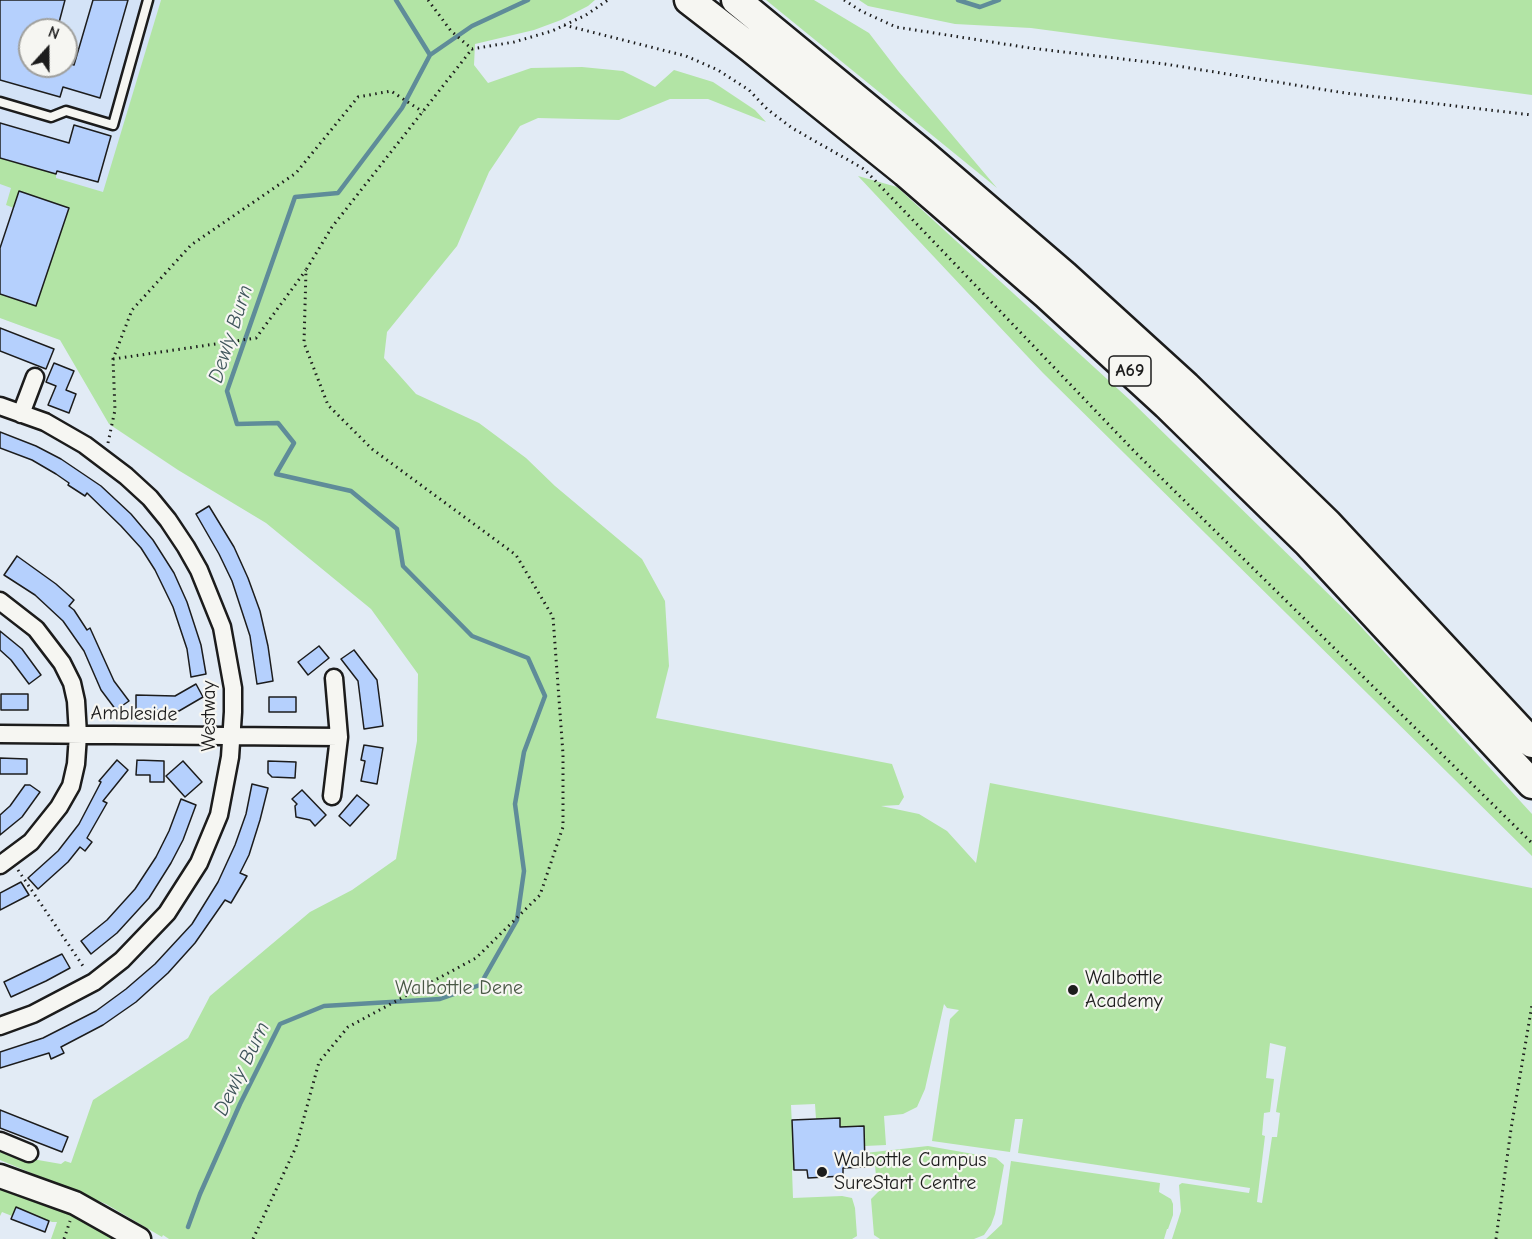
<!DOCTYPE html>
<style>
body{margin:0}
#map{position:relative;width:1532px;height:1239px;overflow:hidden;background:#e2ebf5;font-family:"Comic Neue",sans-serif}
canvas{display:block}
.north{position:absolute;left:18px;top:18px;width:60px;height:60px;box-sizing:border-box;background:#f6f6f2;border:2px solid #9f9f9c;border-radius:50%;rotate:21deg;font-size:16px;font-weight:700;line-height:24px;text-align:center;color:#1c1c1c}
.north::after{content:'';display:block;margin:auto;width:21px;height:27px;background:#1c1c1c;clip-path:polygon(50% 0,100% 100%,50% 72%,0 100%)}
</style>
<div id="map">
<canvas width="1532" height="1239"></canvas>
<div class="north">N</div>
</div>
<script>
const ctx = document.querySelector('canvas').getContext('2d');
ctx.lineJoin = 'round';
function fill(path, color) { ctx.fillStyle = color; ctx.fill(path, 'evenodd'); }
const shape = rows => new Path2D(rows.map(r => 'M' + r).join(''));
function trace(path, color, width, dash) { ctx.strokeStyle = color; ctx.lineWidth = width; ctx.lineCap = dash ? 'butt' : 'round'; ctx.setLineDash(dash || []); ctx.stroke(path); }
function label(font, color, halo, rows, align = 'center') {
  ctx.font = font + ' "Comic Neue",sans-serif'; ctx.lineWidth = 4.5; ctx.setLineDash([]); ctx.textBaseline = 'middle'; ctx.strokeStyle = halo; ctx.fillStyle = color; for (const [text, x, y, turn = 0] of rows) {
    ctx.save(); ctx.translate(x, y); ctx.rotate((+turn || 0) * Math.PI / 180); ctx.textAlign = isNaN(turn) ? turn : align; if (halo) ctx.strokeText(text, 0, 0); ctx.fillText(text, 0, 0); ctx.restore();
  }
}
fill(shape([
 [0,0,161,0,60,340,0,318],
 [30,30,66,30,66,66,30,66]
]), '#d4e3f7');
fill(shape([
 [161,0,595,0,588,6,561,20,534,30,475,44,474,65,488,83,531,68,582,67,623,71,655,87,674,70,713,82,755,110,766,122,708,99,670,99,619,120,538,118,520,126,489,172,457,246,387,332,384,358,416,394,479,423,526,458,555,486,642,559,665,601,669,666,656,718,892,764,904,797,899,805,881,806,919,814,947,831,976,863,990,783,1532,888,1532,1239,1172,1239,1181,1211,1179,1185,1182,1183,1249,1193,1250,1188,1018,1153,1023,1119,1015,1119,1010,1152,932,1141,950,1019,959,1010,947,1008,944,1004,925,1089,917,1107,903,1114,884,1116,886,1145,865,1146,863,1126,840,1127,839,1118,816,1119,815,1104,791,1105,794,1170,792,1170,793,1198,842,1196,852,1198,855,1208,857,1236,852,1239,169,1239,163,1235,162,1237,106,1204,0,1160,0,1146,38,1160,61,1164,65,1161,71,1163,93,1100,188,1038,210,996,310,912,352,890,396,859,417,741,418,674,371,609,266,523,178,470,109,424,60,340,0,318,0,294,14,208,6,205,11,188,0,184,0,158,56,174,56,178,103,192],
 [1270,1043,1286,1047,1276,1112,1280,1113,1277,1137,1272,1137,1262,1203,1257,1202,1265,1136,1262,1135,1264,1113,1270,1112,1274,1079,1266,1078],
 [766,0,814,0,869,33,899,72,997,188],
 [859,0,1532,0,1532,95,1031,28,955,24,868,6],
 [858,176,897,187,1130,400,1353,618,1532,814,1532,856,1043,373],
 [928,1146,996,1158,1004,1165,995,1214,991,1225,984,1235,974,1239,880,1239,874,1235,871,1199,882,1188,882,1184,876,1176,875,1165,865,1165,865,1153],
 [1011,1161,1160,1183,1159,1192,1171,1199,1173,1204,1173,1215,1168,1229,1167,1229,1164,1239,986,1239,1002,1224],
 [0,1187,61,1207,123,1239,51,1239,57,1222,52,1222,16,1207,12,1216,2,1212,0,1216]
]), '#b2e4a5');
trace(shape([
 [396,0,430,55],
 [958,0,980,7,999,0],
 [188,1227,200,1194,240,1104,280,1024,324,1006,440,999,480,985,517,920,524,871,515,804,524,752,545,696,528,658,472,636,403,566,397,529,351,491,276,474,294,443,278,423,237,424,227,391,295,197,338,193,402,108,430,55,472,26,528,0]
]), '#5f8c99', 4.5);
const building = shape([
 [0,0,65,0,57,30,30,30,30,66,66,66,66,62,74,65,93,0,128,0,100,98,63,87,60,97,0,80,0,0],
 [0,123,69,143,74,125,111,136,98,182,57,171,56,174,0,158,0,123],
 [19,191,69,208,36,306,0,294,0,248,19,191],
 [0,328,54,349,46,369,0,351,0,328],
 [54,363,74,371,66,390,76,394,69,413,48,405,56,386,46,382,54,363],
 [0,432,36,446,61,459,101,486,131,514,153,540,174,573,187,602,201,645,206,674,191,677,187,649,173,607,155,570,141,548,121,526,87,493,85,496,68,485,69,483,56,474,32,460,0,448,0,432],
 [209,506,234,547,248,578,260,611,268,646,273,681,257,684,250,636,232,581,219,554,196,514,209,506],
 [17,556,56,584,74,600,69,606,74,610,87,630,90,628,114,681,129,701,116,710,101,690,84,651,63,621,35,595,4,575,17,556],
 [0,631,22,649,41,675,29,684,11,660,0,650,0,631],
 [319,646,329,658,308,675,298,662,319,646],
 [354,650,377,680,383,726,364,729,358,681,341,659,354,650],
 [196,684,203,697,179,711,136,710,136,695,175,696,196,684],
 [1,694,28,694,28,710,1,710,1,694],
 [269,697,296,697,296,712,269,712,269,697],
 [364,745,383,748,377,784,361,781,365,761,361,760,364,745],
 [0,758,27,759,27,774,0,774,0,758],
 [117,760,128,770,103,801,107,803,87,838,92,842,85,851,80,847,68,862,38,889,28,878,58,851,79,824,101,782,99,781,117,760],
 [137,760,164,761,164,782,150,782,150,775,136,775,137,760],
 [183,761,202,782,185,797,166,776,183,761],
 [268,761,296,762,295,778,272,777,268,773,268,761],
 [252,784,268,788,260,820,249,855,240,873,247,876,231,903,225,900,195,943,168,973,136,1002,103,1025,61,1047,64,1053,51,1059,49,1053,0,1068,0,1052,43,1038,96,1011,126,989,155,964,192,924,218,882,235,845,246,814,252,784],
 [25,785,30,785,40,792,22,817,0,835,0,815,10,806,25,785],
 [302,790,326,815,315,826,310,820,296,817,295,806,297,804,292,799,302,790],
 [357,795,369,805,350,826,339,816,357,795],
 [181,799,196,805,183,840,171,863,149,898,117,933,91,954,81,941,107,920,135,889,156,857,169,831,181,799],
 [21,882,29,895,0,910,0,893,21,882],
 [62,954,70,968,46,981,11,997,4,982,62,954],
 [0,1110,68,1137,62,1152,0,1128,0,1110],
 [840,1118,840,1127,864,1126,865,1167,843,1168,843,1176,808,1178,807,1170,794,1170,792,1120,840,1118],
 [16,1207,49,1221,45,1232,11,1219,16,1207]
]);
fill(building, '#b5d0fd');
trace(building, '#1c1c1c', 1.5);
const lane = shape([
 [0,102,51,117,66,111,113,125,148,0]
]);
const street = shape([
 [0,406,45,422,85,445,126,476,150,498,168,520,186,547,199,570,222,627,233,688,233,712,230,757,219,815,199,863,167,913,122,960,94,982,33,1014,0,1026],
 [21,414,35,377],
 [0,601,36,629,62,663,72,683,76,701,78,735,76,764,71,786,59,807,31,842,0,865],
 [0,734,339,737],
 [332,796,339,737,334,678],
 [0,1141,29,1153]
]);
const secondary = shape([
 [0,1176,75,1203,139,1239]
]);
const highway = shape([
 [689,0,751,48,905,172,1047,295,1167,405,1308,543,1532,784],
 [736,0,922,153,1064,275,1186,386,1327,523,1532,743]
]);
trace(lane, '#1c1c1c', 13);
trace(street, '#1c1c1c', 21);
trace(secondary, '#1c1c1c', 27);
trace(highway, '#1c1c1c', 33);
trace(shape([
 [428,0,451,31,472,49,514,42,552,31,586,15,608,0],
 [844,0,861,11,896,27,1030,48,1165,64,1345,93,1532,115],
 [564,25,686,56,718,70,749,90,767,109,792,128,864,169,1135,452,1532,843],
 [113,359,256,338,306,270],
 [108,443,115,410,113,359,132,310,191,245,296,173,358,97,391,91,423,112],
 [18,870,85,969],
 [64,1239,70,1221],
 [253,1239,296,1147,319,1062,348,1027,476,958,540,895,563,827,563,754,553,617,516,555,372,449,328,405,304,343,306,270,332,227,472,49],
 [1496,1239,1511,1129,1532,1005]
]), '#1c1c1c', 3, [1.5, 4.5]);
trace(lane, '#f6f6f2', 8);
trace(street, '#f6f6f2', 16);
trace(secondary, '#f6f6f2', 22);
trace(highway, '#f6f6f2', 28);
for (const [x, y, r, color] of [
 [1073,990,6,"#1c1c1c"],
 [822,1172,6,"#1c1c1c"]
]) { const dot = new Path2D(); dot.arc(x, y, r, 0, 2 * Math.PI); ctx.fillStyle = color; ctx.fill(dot); trace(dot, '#f6f6f2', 2); }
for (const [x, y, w] of [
 [1130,371,42]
]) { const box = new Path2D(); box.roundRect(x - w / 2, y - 15, w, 30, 4.5); ctx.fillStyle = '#f6f6f2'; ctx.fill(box); trace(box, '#1c1c1c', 1.5); }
label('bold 18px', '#1c1c1c', null, [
 ["A69",1130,371]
]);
label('20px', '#1c1c1c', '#f6f6f2', [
 ["Ambleside",134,714,1],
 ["Westway",209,716,-90]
]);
label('20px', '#1c1c1c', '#f6f6f2', [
 ["Walbottle",1085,978],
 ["Academy",1085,1001],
 ["Walbottle Campus",834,1160],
 ["SureStart Centre",834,1183]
], 'left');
label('20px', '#495845', '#f6f6f2', [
 ["Walbottle Dene",459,988]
]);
label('italic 21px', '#3e545a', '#f6f6f2', [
 ["Dewly Burn",231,334,-72],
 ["Dewly Burn",242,1069,-64]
]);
</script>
